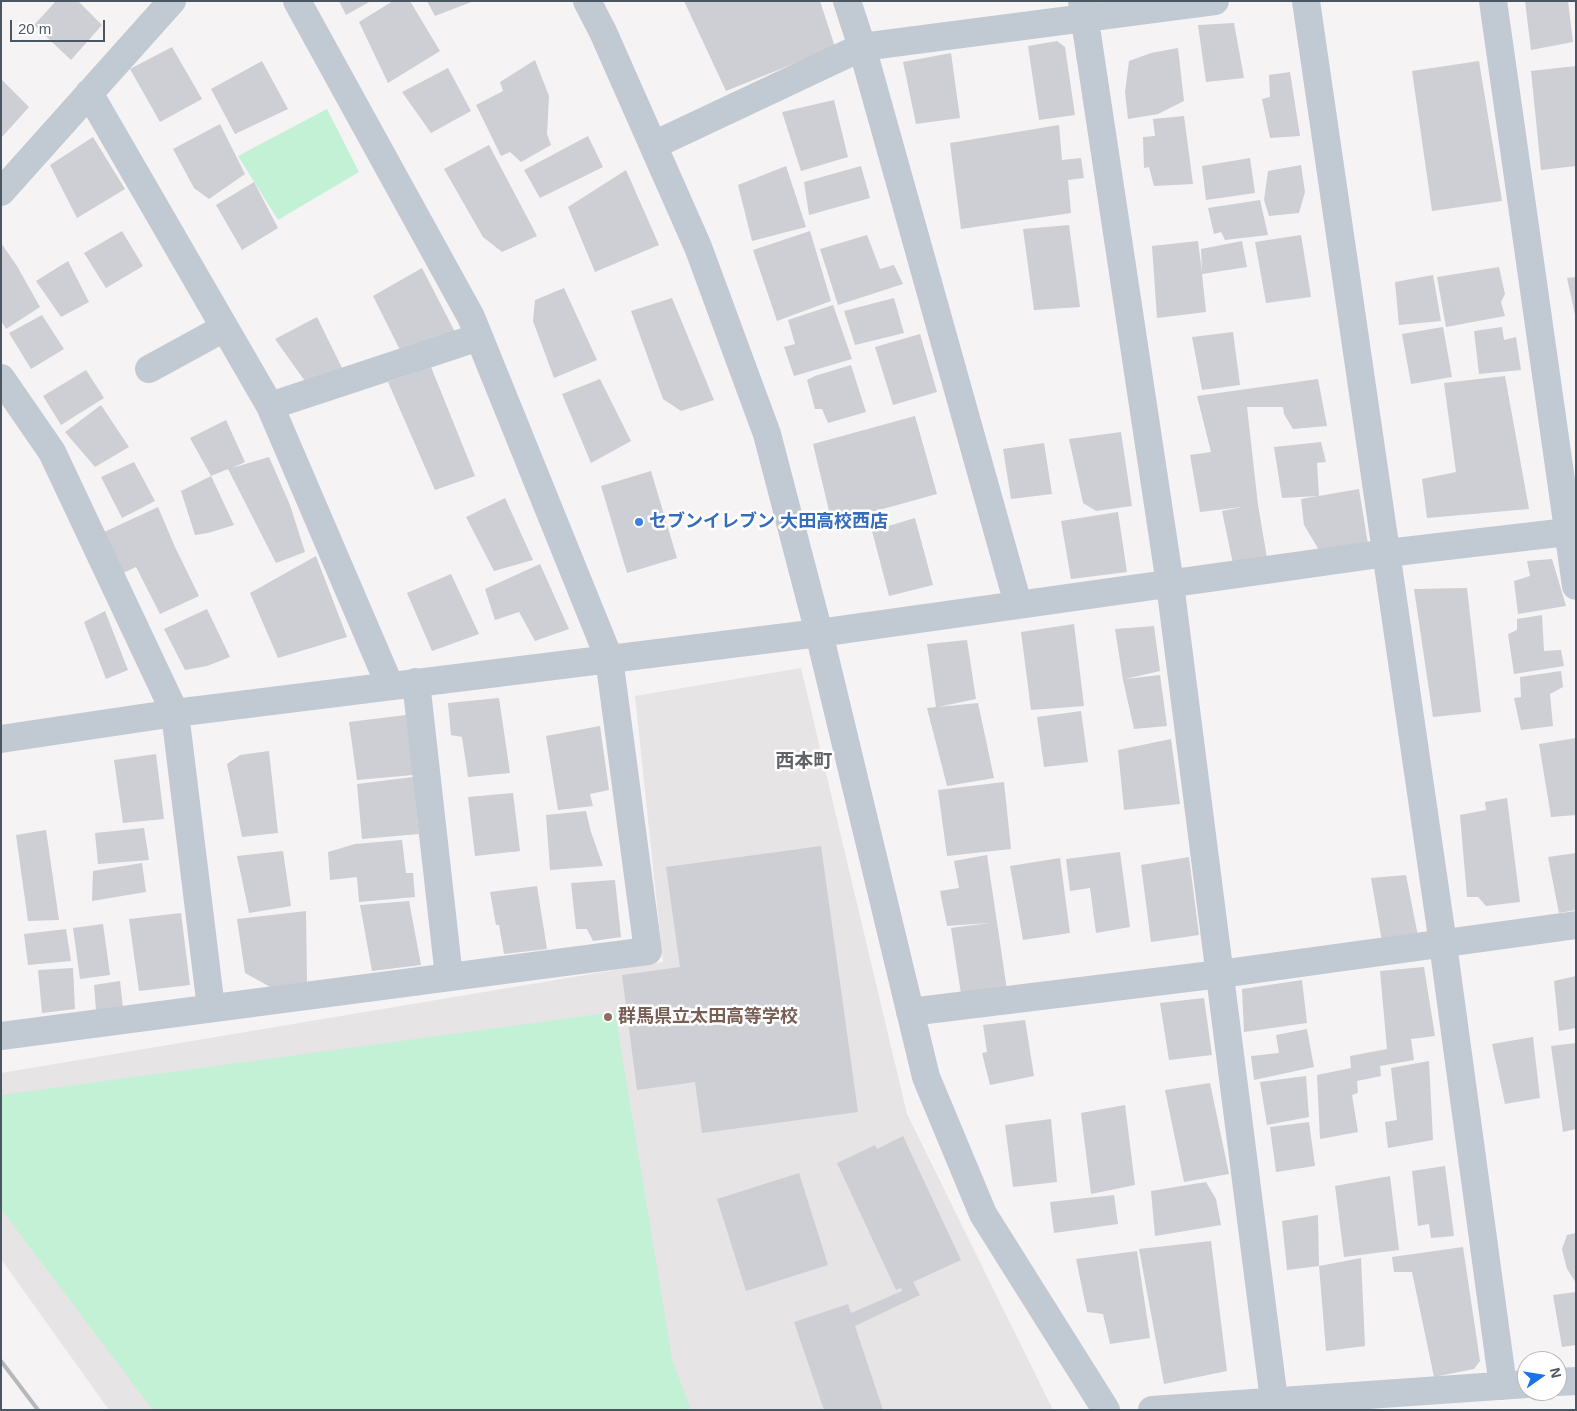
<!DOCTYPE html>
<meta charset="utf-8">
<style>
body{margin:0}
#map{position:relative;width:1577px;height:1411px;overflow:hidden;background:#f5f3f3;font-family:Arial,sans-serif}
canvas{display:block}
.frame{position:absolute;inset:0;border:2px solid #4a5661;pointer-events:none}
.north{position:absolute;left:1517px;top:1351px;width:50px;height:50px;box-sizing:border-box;background:#fff;border:1px solid #b7bbc0;border-radius:50%;rotate:77deg;font-size:14px;font-weight:700;line-height:20px;text-align:center;color:#4a5661}
.north::after{content:'';display:block;margin:auto;width:18px;height:22px;background:#1a73e8;clip-path:polygon(50% 0,100% 100%,50% 72%,0 100%)}
.scale{position:absolute;left:10px;top:20px;width:95px;height:22px;box-sizing:border-box;border:2px solid #4a5661;border-top:0;padding-left:6px;font-size:15px;line-height:18px;white-space:nowrap;color:#4a5661;-webkit-text-stroke:4px #fff;paint-order:stroke}
</style>
<div id="map">
<canvas width="1577" height="1411"></canvas>
<div class="frame"></div>
<div class="north">N</div>
<div class="scale">20 m</div>
</div>
<script>
const ctx = document.querySelector('canvas').getContext('2d');
ctx.lineJoin = 'round';
function fill(path, color) { ctx.fillStyle = color; ctx.fill(path, 'evenodd'); }
const shape = rows => new Path2D(rows.map(r => 'M' + r).join(''));
function trace(path, color, width, dash) { ctx.strokeStyle = color; ctx.lineWidth = width; ctx.lineCap = dash ? 'butt' : 'round'; ctx.setLineDash(dash || []); ctx.stroke(path); }
function label(font, color, halo, rows, align = 'center') {
  ctx.font = font + ' Arial,"Noto Sans JP",sans-serif'; ctx.lineWidth = 5; ctx.setLineDash([]); ctx.textBaseline = 'middle'; ctx.strokeStyle = halo; ctx.fillStyle = color; for (const [text, x, y, turn = 0] of rows) {
    ctx.save(); ctx.translate(x, y); ctx.rotate((+turn || 0) * Math.PI / 180); ctx.textAlign = isNaN(turn) ? turn : align; if (halo) ctx.strokeText(text, 0, 0); ctx.fillText(text, 0, 0); ctx.restore();
  }
}
fill(shape([
 [801,668,907,1114,1053,1410,109,1410,1,1259,1,1073,663,962,635,696]
]), '#e6e4e5');
fill(shape([
 [327,109,359,172,278,220,238,156],
 [615,1012,672,1359,691,1410,153,1410,1,1209,1,1095]
]), '#c3f1d5');
fill(shape([
 [56,1,78,1,102,25,71,60,34,25],
 [339,1,371,1,346,15],
 [393,1,410,1,440,51,388,83,359,22],
 [427,1,474,1,435,16],
 [684,1,820,1,835,47,726,91],
 [1525,1,1568,1,1573,42,1531,50],
 [1234,23,1244,78,1206,82,1198,25],
 [1057,41,1065,47,1075,115,1039,120,1028,46],
 [172,47,202,99,160,122,130,69],
 [1178,48,1184,101,1158,114,1128,119,1125,92,1129,61,1151,53],
 [951,53,960,118,916,124,903,62],
 [535,60,549,96,547,134,551,145,521,162,510,152,501,156,476,105,503,91,500,82],
 [262,61,288,109,235,134,211,89],
 [1479,61,1502,201,1432,211,1412,71],
 [1576,66,1576,166,1541,170,1531,71],
 [448,68,471,111,431,133,402,92],
 [1290,72,1300,136,1270,138,1262,99,1270,97,1269,75],
 [1,79,29,107,2,137,1,136],
 [834,100,848,157,801,171,782,112],
 [1184,116,1193,184,1154,186,1149,167,1144,168,1143,137,1155,136,1153,119],
 [220,124,245,174,209,199,194,188,173,149],
 [1059,125,1062,160,1081,158,1084,178,1068,180,1071,213,961,229,950,143],
 [588,136,603,167,540,198,524,170],
 [93,137,125,189,77,218,50,165],
 [489,145,537,236,502,252,483,237,444,169],
 [1250,158,1255,193,1206,200,1202,166],
 [1301,165,1305,192,1299,213,1269,216,1264,200,1268,171],
 [786,166,806,227,752,241,738,185],
 [861,166,870,198,809,215,804,182],
 [626,170,659,245,595,272,568,207],
 [254,182,278,228,242,250,216,205],
 [1260,200,1268,235,1225,240,1221,232,1214,234,1208,208],
 [1069,225,1080,307,1034,310,1023,229],
 [122,231,143,266,106,288,84,253],
 [810,231,831,301,777,321,753,250],
 [867,235,880,269,894,265,903,284,838,305,820,249],
 [1301,235,1311,297,1266,303,1255,242],
 [1198,241,1202,272,1201,249,1242,241,1247,267,1202,274,1206,312,1157,318,1152,246],
 [1,243,17,266,40,307,6,329,1,321],
 [68,261,89,302,61,317,36,281],
 [1499,267,1505,294,1501,302,1505,316,1446,327,1437,277],
 [422,268,455,332,403,356,373,296],
 [1433,275,1441,321,1399,325,1395,282],
 [1576,277,1576,315,1575,315,1567,278],
 [564,288,597,360,554,378,533,321,535,300],
 [672,298,714,400,681,411,663,399,631,311],
 [894,298,904,333,855,345,844,311],
 [833,305,852,359,794,376,784,347,795,344,788,320],
 [42,315,64,349,31,369,9,333],
 [317,317,343,370,307,384,275,339],
 [1443,327,1452,377,1411,384,1402,334],
 [1502,327,1504,340,1516,337,1521,370,1479,374,1474,331],
 [1233,332,1240,385,1202,390,1192,337],
 [920,334,937,392,893,405,875,347],
 [851,365,866,412,828,423,822,409,815,409,807,380,815,376],
 [431,367,475,476,435,490,388,382],
 [86,370,104,398,61,425,43,396],
 [1505,376,1529,509,1427,518,1422,479,1456,472,1444,383],
 [600,379,631,441,591,463,562,394],
 [1318,379,1327,426,1293,429,1284,414,1283,407,1247,407,1258,505,1267,558,1233,564,1222,511,1242,507,1200,512,1190,455,1211,452,1197,396],
 [101,405,129,447,95,467,65,432],
 [915,416,937,494,832,523,813,444],
 [226,420,245,462,232,468,269,457,290,505,305,552,276,563,228,469,211,476,234,525,208,533,195,535,181,491,211,476,190,438],
 [1121,432,1132,506,1096,511,1083,503,1069,439],
 [1321,442,1326,462,1317,463,1319,496,1359,489,1368,544,1319,550,1304,525,1301,499,1318,496,1282,498,1274,447],
 [1044,443,1052,494,1011,499,1003,449],
 [134,462,155,501,122,518,101,477],
 [651,471,677,558,627,573,601,486],
 [505,498,533,560,494,571,466,517],
 [158,507,175,547,199,596,160,614,136,567,121,574,102,533],
 [1118,512,1127,572,1071,579,1061,521],
 [915,518,933,585,889,596,872,531],
 [316,556,347,637,278,658,250,593],
 [1552,559,1566,606,1518,614,1514,581,1530,576,1527,561],
 [540,564,569,629,535,641,519,612,495,620,485,589],
 [451,574,479,634,432,651,407,593],
 [1467,588,1481,712,1433,717,1414,589],
 [207,609,230,657,207,666,185,670,164,629],
 [105,611,128,670,106,679,84,622],
 [1542,615,1544,651,1561,650,1564,666,1514,674,1508,634,1517,630,1517,619],
 [1074,624,1084,706,1031,710,1021,632],
 [1154,626,1160,671,1125,679,1160,675,1167,726,1134,729,1123,680,1115,629],
 [967,640,976,699,938,707,978,703,994,778,947,786,927,708,936,707,927,644],
 [1561,671,1563,687,1550,694,1553,726,1521,730,1514,698,1521,697,1520,677],
 [499,698,510,773,468,777,462,737,451,735,448,703],
 [1081,711,1088,762,1044,767,1037,717],
 [406,715,413,775,357,780,349,722],
 [600,726,609,790,590,794,593,806,558,810,546,736],
 [1576,738,1576,815,1551,817,1539,744],
 [1171,739,1180,804,1124,810,1118,750],
 [269,751,278,833,242,837,227,764,240,755],
 [156,754,164,819,123,823,114,760],
 [413,777,419,834,362,839,357,784],
 [1004,782,1011,849,947,856,938,790],
 [513,793,520,851,475,856,468,797],
 [1507,798,1520,902,1486,906,1478,897,1467,897,1460,815,1486,810,1485,802],
 [586,811,591,832,603,866,550,870,546,815],
 [144,828,149,860,98,864,95,833],
 [46,830,59,920,28,921,16,835],
 [402,840,406,873,413,873,415,897,359,902,357,877,330,880,328,852,355,844],
 [821,846,858,1112,702,1133,695,1082,637,1090,622,975,680,967,666,867],
 [283,851,291,906,249,913,237,856],
 [1120,852,1130,927,1096,933,1090,888,1070,891,1066,859],
 [1576,853,1576,910,1559,913,1548,857],
 [987,855,1007,990,961,994,951,928,989,923,947,926,940,891,959,888,954,861],
 [1189,857,1199,935,1151,942,1141,865],
 [1060,858,1070,933,1023,940,1010,866],
 [142,863,146,892,92,901,93,871],
 [1406,875,1418,936,1382,942,1371,878],
 [615,880,621,937,593,941,587,929,576,929,571,883],
 [537,886,547,949,504,954,499,925,496,925,490,892],
 [409,901,421,965,372,971,360,905],
 [306,911,307,984,274,989,245,973,237,919],
 [181,913,190,985,139,991,129,919],
 [103,924,110,975,80,979,73,928],
 [66,929,71,961,28,965,24,934],
 [1424,967,1435,1036,1411,1039,1414,1060,1380,1066,1381,1076,1357,1081,1358,1093,1352,1095,1358,1132,1320,1139,1317,1075,1351,1068,1350,1056,1387,1049,1380,971],
 [73,968,75,1009,42,1013,38,970],
 [1576,976,1576,1028,1559,1031,1554,981],
 [1302,980,1307,1023,1244,1032,1242,989],
 [120,981,123,1008,96,1010,94,985],
 [1204,998,1212,1055,1169,1060,1160,1003],
 [1025,1020,1034,1076,990,1085,982,1053,987,1052,983,1025],
 [1307,1029,1314,1067,1254,1080,1251,1056,1279,1053,1276,1035],
 [1533,1037,1540,1098,1505,1104,1492,1044],
 [1576,1043,1576,1129,1563,1132,1551,1046],
 [1429,1061,1433,1140,1388,1148,1385,1122,1397,1120,1391,1068],
 [1306,1076,1309,1117,1267,1125,1260,1082],
 [1210,1083,1229,1174,1184,1182,1165,1090],
 [1125,1105,1135,1185,1091,1194,1081,1113],
 [1051,1119,1057,1182,1013,1187,1005,1125],
 [1309,1122,1315,1166,1276,1172,1270,1127],
 [903,1136,961,1260,913,1282,920,1295,855,1326,883,1410,824,1410,794,1322,848,1304,851,1313,902,1291,901,1288,896,1290,837,1163,875,1145,877,1149],
 [1445,1166,1454,1236,1431,1238,1429,1224,1418,1226,1412,1171],
 [799,1173,828,1265,746,1291,717,1199],
 [1390,1176,1399,1250,1344,1257,1335,1186],
 [1206,1182,1216,1199,1221,1225,1155,1236,1151,1191],
 [1114,1195,1118,1224,1054,1233,1050,1202],
 [1318,1215,1319,1266,1287,1270,1282,1221],
 [1576,1233,1576,1283,1567,1269,1562,1249,1567,1235],
 [1211,1241,1227,1371,1164,1384,1139,1249],
 [1463,1247,1480,1361,1474,1369,1434,1377,1412,1272,1394,1272,1392,1257],
 [1137,1251,1150,1338,1110,1344,1103,1314,1087,1312,1076,1259],
 [1361,1258,1365,1346,1326,1351,1319,1266],
 [1576,1292,1576,1345,1562,1347,1553,1295]
]), '#cdcfd5');
trace(shape([
 [587,1,603,32,698,247,767,434,819,633,926,1077,983,1214,1106,1410],
 [847,1,862,47,1018,604],
 [1082,1,1170,584,1274,1400],
 [1306,1,1443,944,1503,1386],
 [1493,1,1576,586],
 [89,93,270,406,390,686],
 [654,145,862,47,1215,1],
 [1,192,172,1],
 [149,369,224,328],
 [1,378,52,452,175,713,211,1008],
 [270,406,479,337],
 [416,682,449,977],
 [1,739,175,713,819,633,1387,553,1576,531],
 [910,1012,1220,974,1576,925],
 [1,1036,648,951,609,658,471,317,297,1],
 [1557,1382,1576,1381],
 [1152,1410,1527,1384]
]), '#c1cad2', 28);
trace(shape([
 [1,1361,38,1410]
]), '#b5b8bd', 4);
for (const [x, y, r, color] of [
 [639,522,5,"#3f7fe0"],
 [608,1017,5,"#8d6e63"]
]) { const dot = new Path2D(); dot.arc(x, y, r, 0, 2 * Math.PI); ctx.fillStyle = color; ctx.fill(dot); trace(dot, '#fff', 2); }
label('bold 18px', '#366cbe', '#fff', [
 ["セブンイレブン 大田高校西店",649,522]
], 'left');
label('bold 18px', '#785e54', '#fff', [
 ["群馬県立太田高等学校",618,1017]
], 'left');
label('bold 19px', '#5f6368', '#fff', [
 ["西本町",804,762]
]);
</script>
